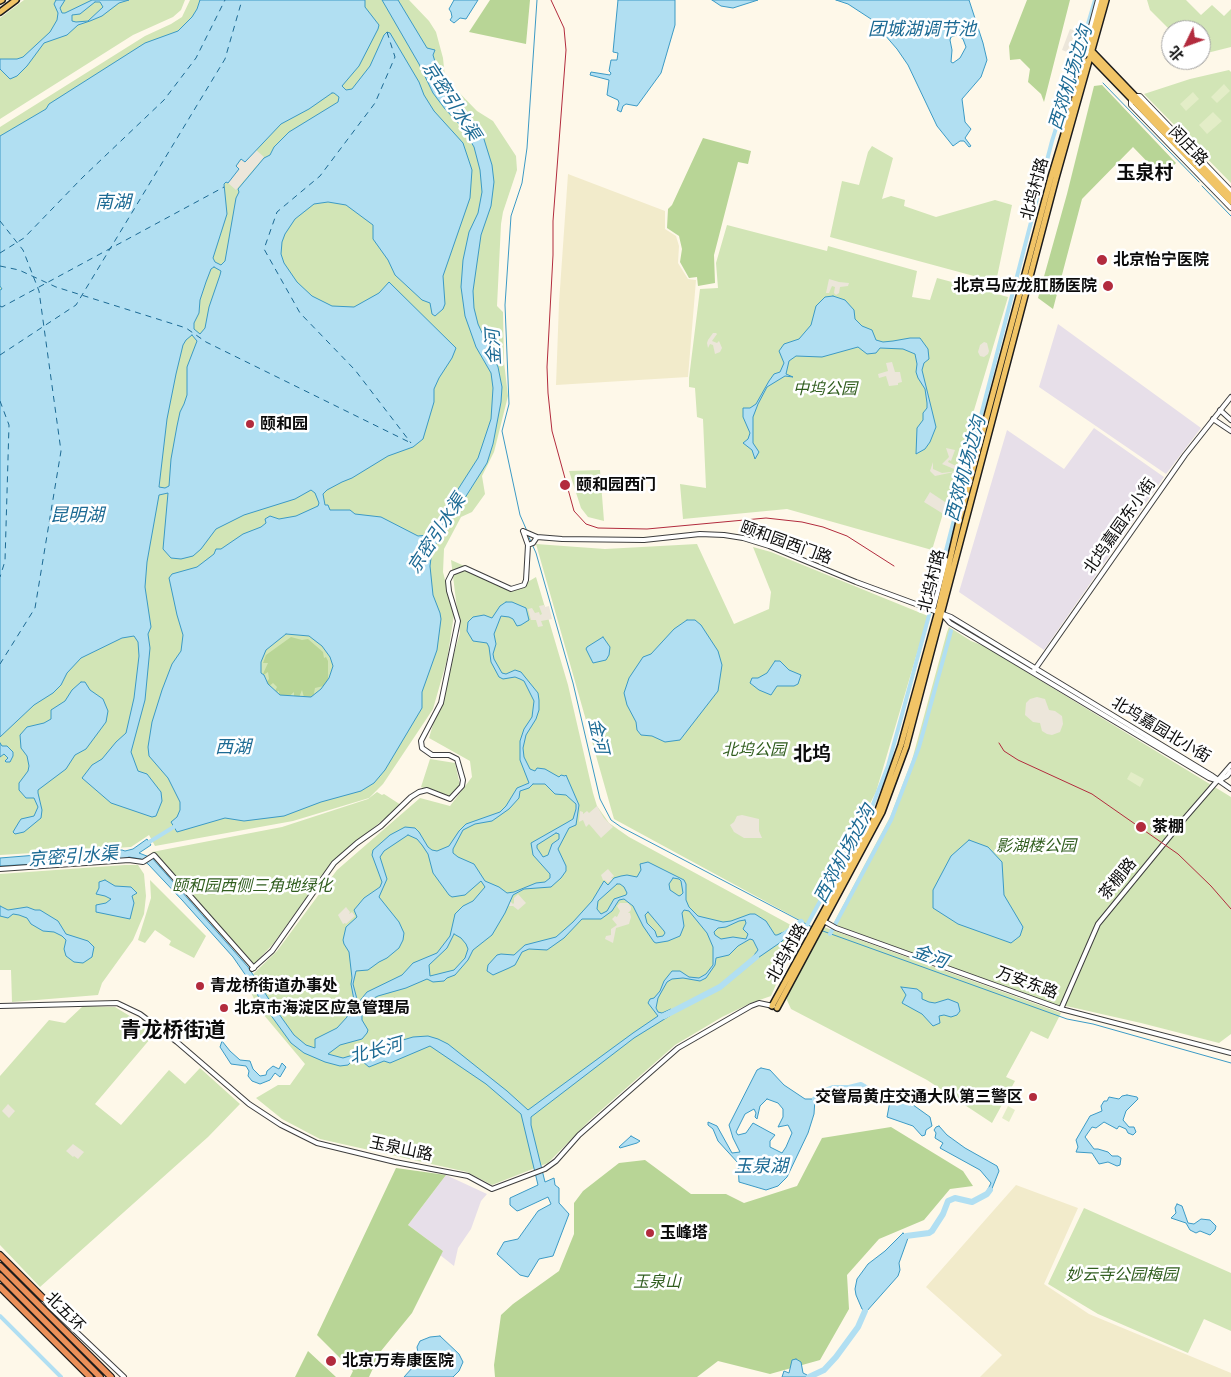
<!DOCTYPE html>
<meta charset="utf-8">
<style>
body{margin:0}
#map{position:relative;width:1231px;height:1377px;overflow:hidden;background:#fef8e9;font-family:Literata,"Noto Sans SC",serif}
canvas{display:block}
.north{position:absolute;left:1161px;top:20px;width:50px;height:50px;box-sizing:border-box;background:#fff;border:1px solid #9d9d9d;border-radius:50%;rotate:228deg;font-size:14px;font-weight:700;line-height:20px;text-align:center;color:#0b0b0b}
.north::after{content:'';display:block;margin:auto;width:18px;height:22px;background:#b22b3d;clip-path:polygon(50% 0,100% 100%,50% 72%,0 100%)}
</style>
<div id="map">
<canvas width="1231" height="1377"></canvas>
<div class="north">北</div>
</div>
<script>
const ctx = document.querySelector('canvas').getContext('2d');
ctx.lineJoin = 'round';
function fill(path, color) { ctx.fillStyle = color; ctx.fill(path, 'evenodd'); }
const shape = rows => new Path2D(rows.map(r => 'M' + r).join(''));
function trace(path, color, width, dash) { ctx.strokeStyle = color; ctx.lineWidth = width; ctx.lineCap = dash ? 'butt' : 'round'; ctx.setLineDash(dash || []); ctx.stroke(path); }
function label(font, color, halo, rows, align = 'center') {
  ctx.font = font + ' Literata,"Noto Sans SC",serif'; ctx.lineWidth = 5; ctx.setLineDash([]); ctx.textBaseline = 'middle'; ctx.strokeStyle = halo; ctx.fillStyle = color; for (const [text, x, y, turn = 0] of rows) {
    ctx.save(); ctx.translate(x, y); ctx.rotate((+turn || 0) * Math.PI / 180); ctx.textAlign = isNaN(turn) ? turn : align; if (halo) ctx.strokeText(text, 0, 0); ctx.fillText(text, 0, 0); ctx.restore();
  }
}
fill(shape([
 [1058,324,1201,428,1166,474,1039,387],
 [1094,428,1164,477,1044,650,959,592,1007,430,1064,469],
 [446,1175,487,1194,481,1201,471,1229,458,1248,454,1266,440,1255,443,1251,408,1225]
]), '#e7dfe9');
fill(shape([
 [568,174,665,211,665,229,676,236,679,246,678,263,688,279,696,280,688,377,556,385,559,303],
 [1016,1185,1078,1208,1044,1284,1089,1314,1231,1373,1231,1377,980,1377,1002,1355,926,1287]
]), '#f2ebcb');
fill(shape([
 [24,0,185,0,181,10,173,17,133,35,0,119,0,18],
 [190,0,409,0,429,21,436,32,443,58,445,78,477,111,493,121,516,156,517,170,503,212,501,224,497,306,503,312,504,362,508,396,494,452,482,476,485,494,472,512,461,517,444,549,443,572,454,615,447,660,433,709,383,784,369,798,293,821,155,846,149,835,131,847,0,855,0,127,145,36,171,24,182,17],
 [1147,0,1186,0,1201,15,1212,5,1224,16,1231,9,1231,47,1211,52,1201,49,1201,30,1171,31,1150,10],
 [1229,70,1231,72,1231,183,1144,94,1190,79],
 [872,146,893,158,882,199,891,196,905,200,904,206,936,217,995,200,1012,205,996,282,830,237,842,181,859,185,868,152],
 [727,225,827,251,828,246,917,271,912,297,930,300,937,278,1008,297,932,550,787,509,683,519,680,484,706,488,703,419,697,417,695,388,689,387,689,378,700,289,718,288,716,263],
 [600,470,604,521,588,517,581,508,569,471],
 [536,544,605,549,697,544,734,624,769,609,771,592,753,547,771,552,928,616,876,792,807,924,614,819],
 [451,560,516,589,536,577,568,685,593,793,597,806,609,823,629,837,800,930,771,996,751,1003,722,1017,675,1045,590,1120,548,1163,492,1185,467,1172,320,1139,282,1119,256,1098,278,1085,290,1085,305,1064,258,1008,246,981,277,951,337,870,420,798,450,806,472,777,470,761,429,738,460,633],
 [949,627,971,641,984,646,1231,797,1231,1034,1219,1043,1141,1023,1062,1005,1059,1007,833,924,890,817,912,760,947,632],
 [430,759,455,763,460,785,449,797,421,787],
 [377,792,382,795,384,794,401,805,332,862,273,944,254,964,152,852,282,827,368,799],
 [125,865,138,865,144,874,146,896,144,914,133,940,102,983,98,995,12,1002,11,970,0,970,0,874],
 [150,880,206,936,194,958,169,945,171,941,155,930,145,943,138,940,151,898],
 [824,927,1061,1013,1048,1039,1031,1031,1006,1077,1015,1081,992,1123,927,1080,791,1009,786,998],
 [83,1006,115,1007,156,1032,95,1104,121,1125,169,1070,185,1084,200,1068,240,1104,208,1137,40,1287,0,1245,0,1076,49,1020,65,1023],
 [1084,1208,1231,1273,1231,1331,1204,1319,1188,1353,1098,1314,1048,1284]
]), '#d2e5b6');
fill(shape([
 [490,0,530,0,526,44,469,32],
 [1027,0,1070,0,1044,102,1041,94,1028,82,1030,69,1020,59,1010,60,1009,46],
 [1102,85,1176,163,1162,177,1133,147,1082,199,1053,309,1038,298,1067,194,1094,86],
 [703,138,751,151,748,164,738,162,714,255,715,283,698,286,697,277,689,278,680,262,682,249,679,236,667,228,668,209,672,205],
 [291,637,302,640,308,639,323,652,324,658,326,657,328,661,328,685,315,688,313,699,305,701,302,690,298,700,294,701,294,692,286,699,279,699,279,691,274,693,277,687,273,683,268,687,266,683,269,679,268,672,262,676,268,663,263,663,266,655],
 [891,1127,963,1171,973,1186,950,1189,924,1220,879,1239,847,1275,849,1309,820,1360,770,1374,718,1361,697,1377,495,1377,494,1365,501,1315,513,1304,559,1271,574,1234,574,1203,583,1191,619,1163,645,1160,691,1194,726,1194,744,1203,797,1186,822,1138],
 [396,1168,446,1175,408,1225,443,1251,412,1313,381,1351,369,1377,350,1377,353,1371,317,1335],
 [308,1351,336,1377,295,1377]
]), '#b8d596');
fill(shape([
 [1224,84,1230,91,1217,103,1211,97],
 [1193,92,1199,99,1186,111,1180,104],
 [1213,112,1222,121,1207,134,1199,125],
 [1131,772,1144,779,1140,787,1127,779],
 [1008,1106,1015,1110,1009,1122,1002,1118]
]), '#e3edc7');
fill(shape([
 [1070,29,1076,31,1067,52,1062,50],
 [255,149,264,157,236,190,228,183,239,169,236,166,242,159,245,161],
 [829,279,839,282,849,283,848,286,840,287,839,293,836,295,834,293,835,287,832,286,829,293,826,293],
 [713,333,716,333,717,334,712,341,717,343,719,341,722,348,720,352,715,354,713,345,710,344,708,348,707,343,708,340],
 [984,342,987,343,989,351,988,354,984,357,980,356,978,352,980,345],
 [892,362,895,372,900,372,902,382,898,383,898,385,889,386,886,376,879,378,878,374,888,371,886,363],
 [946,448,955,450,951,461,949,460,948,462,960,468,959,473,954,472,935,476,930,471,933,462,933,469,942,473,959,471,942,464,949,457],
 [930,492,948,504,945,515,924,502],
 [544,605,545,607,549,606,552,619,541,621,543,626,538,627,536,620,531,620,528,609,532,608,535,613,539,612,540,615,542,614,539,606],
 [1037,697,1045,699,1049,710,1055,711,1062,716,1063,724,1060,732,1052,735,1047,734,1042,731,1040,723,1033,722,1025,715,1026,703,1030,699],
 [597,806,604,818,613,827,601,838,589,824,586,827,583,820,579,822,579,820,580,811,583,812,583,814,587,811,589,813],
 [742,815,759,819,759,831,762,838,744,838,734,832,730,825,734,822,737,816],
 [608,869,614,876,611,878,613,879,608,883,605,880,603,880,601,875],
 [518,894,526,903,518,910,513,906,509,906,510,901,513,904,514,903,514,898],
 [620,903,628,903,631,907,631,910,628,913,630,913,631,917,629,924,616,928,613,943,605,939,606,936,611,935,611,929,617,925,612,919,615,916,617,917,620,911,617,906],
 [346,907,350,912,349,914,352,912,355,916,346,924,345,923,343,924,338,915],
 [8,1104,15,1111,9,1118,2,1111],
 [73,1144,84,1152,78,1159,74,1156,73,1157,66,1151]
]), '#ece6da');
const water = shape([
 [56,0,65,0,60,8,62,13,65,13,92,0,129,0,119,3,102,16,90,21,78,25,67,35,44,43,27,66,17,76,10,79,0,69,0,59,17,59,23,57,50,32,57,20,58,13,54,4,56,0],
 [95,2,100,2,103,7,88,21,76,22,72,21,72,15,80,14,95,2],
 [200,0,365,0,365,7,379,25,378,29,359,66,342,86,346,90,352,89,370,66,384,35,387,32,390,33,419,82,424,95,434,111,463,143,472,170,470,198,443,276,445,304,443,309,435,316,432,314,430,303,422,300,395,275,388,260,373,239,373,225,346,205,328,202,314,204,295,219,285,234,282,242,281,254,284,263,297,282,312,296,332,306,354,307,379,293,389,282,456,348,452,358,439,378,434,389,434,402,423,439,413,447,388,456,352,478,342,482,327,490,323,494,325,505,328,505,330,510,350,510,355,514,381,517,418,536,428,535,432,530,478,458,491,419,493,388,491,373,476,347,465,316,461,287,463,260,469,232,478,213,482,192,480,170,474,147,463,128,445,109,433,93,419,64,382,0,398,0,427,48,435,50,433,55,440,78,454,100,474,122,483,136,492,165,494,182,491,206,481,235,473,291,474,308,478,324,498,367,502,387,501,402,493,444,487,463,432,550,430,566,433,595,440,613,441,619,437,650,422,692,422,708,385,770,374,783,361,791,321,802,284,816,244,821,225,818,177,832,171,822,177,817,180,810,180,802,168,778,149,756,148,747,152,722,162,690,172,664,181,651,183,635,177,615,169,578,172,574,197,567,214,554,216,549,221,549,243,534,261,527,266,523,265,519,270,516,279,519,296,516,318,506,319,503,315,493,311,490,295,499,244,515,216,529,201,549,193,556,181,559,171,558,163,549,168,493,159,495,147,562,145,587,151,627,148,634,150,648,145,700,131,752,138,771,147,774,161,792,162,801,156,816,152,817,111,803,82,778,92,765,102,759,116,742,126,733,134,698,139,656,138,642,134,636,122,638,81,658,67,673,61,685,53,693,34,705,0,737,0,290,2,289,0,286,0,136,46,109,49,104,145,43,178,31,192,17,197,9,200,0],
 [332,93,334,93,339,97,338,102,289,132,274,147,270,155,264,158,238,189,239,192,236,198,225,261,221,265,215,262,213,258,227,214,224,184,226,182,228,183,239,169,236,166,241,159,245,162,281,124,309,109,332,93],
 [214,267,221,271,220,275,209,307,205,328,200,334,194,329,194,323,199,313,200,300,206,282,211,269,214,267],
 [192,335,197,341,187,367,187,395,184,404,180,412,177,426,171,459,169,486,165,488,159,487,167,419,176,374,183,345,186,340,192,335],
 [286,634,309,636,322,646,330,657,333,666,329,678,321,689,311,697,280,695,268,684,264,675,261,673,261,662,266,650,286,634],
 [454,0,478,0,466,19,460,18,454,23,450,20,452,17,451,12,449,9,454,0],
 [618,0,675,0,675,25,661,73,637,106,626,104,623,106,621,112,617,110,619,103,618,100,607,95,609,80,590,75,591,72,610,75,611,73,609,71,611,60,617,60,618,53,613,52,618,0],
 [712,0,758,0,733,8,721,6,712,0],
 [836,0,969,0,983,43,987,60,981,77,962,99,965,122,971,129,965,138,971,146,969,147,964,141,960,141,953,146,937,126,908,65,897,49,871,19,848,4,836,0],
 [957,35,963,39,966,47,960,58,953,63,951,62,952,50,950,40,951,37,957,35],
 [833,296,845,300,854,310,855,319,862,326,872,330,876,340,883,342,893,341,910,338,920,338,928,349,929,359,924,363,922,370,936,427,930,442,925,449,916,454,917,428,923,420,923,413,927,408,927,403,925,389,918,378,916,372,917,364,915,354,903,349,880,348,876,353,867,354,858,347,822,357,796,356,789,361,786,374,793,377,785,376,767,387,758,404,753,417,753,443,759,452,755,459,752,450,743,443,748,439,750,433,743,417,743,408,750,408,756,404,769,381,774,374,780,372,784,363,779,351,784,344,799,339,811,325,816,306,825,297,833,296],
 [506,602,512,602,526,608,529,620,521,625,517,626,513,619,509,617,501,616,494,634,496,644,493,654,494,659,502,673,506,674,515,670,521,672,538,693,539,700,539,710,536,719,526,735,523,748,524,757,530,769,535,771,537,768,545,769,559,777,561,775,565,776,566,775,579,805,576,825,569,828,558,849,566,866,566,871,561,878,551,887,524,889,513,895,505,913,492,935,473,950,468,960,455,975,447,978,444,981,433,982,427,979,406,988,378,996,366,1002,362,1009,362,1020,368,1030,367,1033,362,1039,340,1045,328,1054,343,1058,413,1037,428,1036,438,1039,448,1044,507,1091,528,1110,633,1033,658,1016,648,1003,650,999,654,998,660,991,664,981,672,971,680,971,689,977,699,978,706,974,713,965,713,947,707,933,689,911,684,910,682,913,684,926,680,936,668,941,656,943,654,942,643,926,633,906,624,899,619,900,612,911,601,919,582,919,564,938,547,950,529,949,522,952,515,965,509,968,493,975,487,971,488,965,497,955,501,954,514,955,525,945,556,937,573,922,592,901,604,881,608,885,614,878,621,876,627,875,637,877,641,870,640,864,648,862,684,880,686,884,686,900,689,907,698,916,723,922,731,921,750,914,755,914,766,921,775,935,777,935,788,930,792,932,781,942,752,962,750,963,751,959,758,950,753,940,750,939,738,946,729,955,716,958,715,965,706,978,700,981,683,978,672,979,667,982,658,998,656,1008,658,1012,662,1013,671,1009,671,1015,634,1038,531,1117,531,1125,545,1182,554,1178,555,1185,559,1188,559,1203,569,1214,553,1256,539,1259,528,1277,520,1275,497,1254,504,1242,518,1239,538,1211,551,1204,548,1197,520,1210,517,1211,510,1205,510,1198,538,1185,521,1114,486,1084,430,1046,390,1063,384,1061,369,1067,363,1062,351,1062,348,1065,340,1066,325,1062,304,1053,291,1043,262,1003,251,983,233,957,182,900,148,864,141,859,129,857,122,859,0,866,0,858,37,855,80,854,122,850,125,851,133,849,147,839,151,845,139,853,152,858,248,967,274,1007,294,1035,306,1045,315,1048,315,1039,337,1028,347,1017,350,1008,356,1004,354,1000,351,984,352,978,349,952,344,944,343,940,346,927,357,917,354,910,364,898,380,887,382,882,372,855,373,850,390,835,405,827,415,828,419,832,428,847,432,850,437,851,449,846,459,831,466,824,500,812,506,806,517,788,529,783,520,760,520,741,524,729,532,717,534,701,524,681,520,679,515,677,503,679,499,677,491,662,489,647,487,643,473,641,467,631,468,622,473,617,484,615,492,618,500,606,506,602],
 [533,784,545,784,555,794,566,795,576,804,576,809,573,819,568,822,531,843,533,855,550,874,550,878,545,882,536,883,514,892,507,893,499,887,485,881,474,864,458,857,453,853,453,849,463,830,475,824,492,821,509,809,519,798,520,791,529,788,533,784],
 [556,833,559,834,559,839,552,844,548,855,543,857,537,848,537,845,556,833],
 [408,835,417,839,422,845,428,854,433,873,449,895,452,897,465,895,481,881,485,887,473,901,463,906,455,914,450,936,437,953,413,963,402,975,367,992,358,1003,353,984,356,971,368,970,379,962,387,958,399,948,403,940,404,933,399,922,379,897,387,879,380,857,384,851,408,835],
 [673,878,679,879,681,881,683,893,681,895,679,896,670,890,669,884,673,878],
 [617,884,620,884,624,887,627,893,626,895,614,899,607,911,601,914,597,909,598,901,617,884],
 [648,912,664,931,665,933,663,936,657,937,655,931,647,923,645,915,648,912],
 [745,920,746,923,743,929,748,934,746,939,733,937,721,939,715,935,714,932,718,928,726,927,739,921,745,920],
 [454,934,461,938,466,944,468,949,465,958,454,970,430,976,429,965,447,948,454,934],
 [687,620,695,620,701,625,718,651,722,665,718,691,680,740,665,742,652,736,641,735,637,730,636,722,627,705,624,693,629,678,643,657,651,654,674,629,687,620],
 [603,637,610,647,609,655,606,660,593,663,586,649,587,647,603,637],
 [775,661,780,661,789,670,801,675,798,684,794,686,777,686,771,695,759,690,750,683,752,678,758,678,767,673,775,661],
 [81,682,85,682,90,690,103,699,108,711,106,722,86,749,75,755,66,769,38,790,38,793,42,810,41,818,24,832,15,834,13,832,19,822,21,819,34,816,38,807,34,798,26,798,19,790,19,783,28,771,29,766,27,756,21,748,20,735,27,727,44,723,51,719,51,710,65,701,72,690,81,682],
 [0,743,2,746,7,746,13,752,13,756,10,762,6,762,5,761,8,758,4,754,0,757,0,743],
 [969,840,988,847,1002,862,1004,895,1023,927,1020,936,1011,943,958,924,933,908,933,890,951,856,969,840],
 [105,880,115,886,131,887,137,893,132,896,134,903,130,919,96,912,96,905,106,903,111,899,105,896,96,894,99,888,99,882,105,880],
 [0,906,8,910,27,907,35,910,40,910,58,921,66,934,88,941,94,947,92,957,83,963,74,962,66,956,64,949,66,940,62,936,54,932,43,931,31,924,27,918,19,915,13,914,8,918,0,916,0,906],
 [901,987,917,989,922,993,922,999,929,1002,935,1003,948,999,958,1003,960,1011,957,1015,951,1017,944,1015,939,1016,940,1023,933,1026,922,1014,902,1003,906,995,901,987],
 [222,1041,230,1051,240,1060,250,1061,253,1069,260,1076,266,1075,267,1071,273,1066,279,1069,282,1063,286,1067,280,1077,275,1073,270,1080,260,1084,252,1081,248,1076,249,1071,246,1066,231,1064,220,1047,222,1041],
 [761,1068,770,1070,784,1085,805,1099,815,1099,814,1114,808,1133,787,1177,778,1186,766,1190,739,1182,738,1163,718,1141,713,1129,708,1125,708,1122,717,1126,732,1153,740,1152,733,1138,729,1125,757,1070,761,1068],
 [767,1099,778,1103,783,1109,783,1117,778,1127,788,1125,792,1133,786,1147,782,1153,770,1147,770,1141,775,1135,753,1123,746,1133,738,1135,736,1132,745,1114,754,1109,756,1113,755,1117,757,1119,760,1106,767,1099],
 [1127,1095,1137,1097,1138,1099,1126,1111,1123,1120,1129,1127,1134,1127,1136,1132,1133,1135,1128,1133,1126,1129,1119,1126,1117,1129,1104,1122,1096,1128,1092,1127,1085,1137,1094,1149,1098,1149,1108,1152,1112,1156,1118,1156,1121,1158,1120,1165,1117,1166,1108,1162,1099,1164,1092,1153,1076,1152,1078,1147,1076,1140,1090,1116,1102,1111,1101,1106,1104,1101,1107,1101,1109,1097,1119,1099,1122,1096,1127,1095],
 [891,1096,902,1097,930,1117,932,1126,926,1130,925,1135,922,1136,913,1126,887,1117,891,1096],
 [939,1126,947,1135,965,1148,997,1166,999,1171,991,1191,988,1189,991,1183,980,1170,940,1148,943,1143,935,1138,936,1133,934,1130,936,1127,939,1126],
 [631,1136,640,1141,637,1143,620,1148,619,1147,631,1136],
 [1177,1204,1182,1206,1188,1223,1194,1224,1201,1219,1210,1220,1216,1226,1215,1230,1210,1235,1200,1231,1196,1233,1190,1230,1186,1223,1171,1218,1176,1213,1175,1208,1177,1204],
 [903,1233,908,1238,899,1263,900,1270,898,1276,866,1312,862,1309,856,1295,855,1289,857,1279,868,1264,885,1251,903,1233],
 [440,1336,459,1354,463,1362,459,1371,453,1377,404,1377,413,1367,424,1364,425,1358,418,1353,417,1347,420,1341,430,1337,440,1336],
 [796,1359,801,1362,803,1373,807,1375,807,1377,782,1377,784,1371,789,1373,792,1360,796,1359]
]);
fill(water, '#b1dff2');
trace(water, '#3c9ac5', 1);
trace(shape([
 [1103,83,1199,182],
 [1202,186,1231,216],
 [527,531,520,515,502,431,509,404,505,305,511,216,522,183,527,148,537,0],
 [528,535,536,553,573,683,600,799,611,820,621,827,812,927],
 [820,930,1067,1019,1093,1024,1231,1063]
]), '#3c9ac5', 1);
trace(shape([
 [146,844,177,825],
 [807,925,872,807,888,766,934,597,1052,141,1078,58,1095,0],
 [830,934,891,820,919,747,951,631],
 [0,1316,61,1377]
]), '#b1dff2', 4);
trace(shape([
 [784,935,801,922],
 [664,1016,720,987,756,957],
 [815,1099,820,1093,833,1088,849,1088,861,1085,878,1095,890,1098],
 [906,1236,929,1233,932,1231,943,1214,948,1201,955,1198,972,1202,987,1194,990,1190],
 [809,1377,824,1370,836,1357,858,1327,865,1311]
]), '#b1dff2', 6);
trace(shape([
 [387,32,395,57,375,103,320,176,277,212,264,249,300,313,355,370,411,443],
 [0,221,23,250,39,291,61,451,35,608,0,664],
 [0,253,24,238,83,177,164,100,196,58,225,0],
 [0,266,19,270,56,287,186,328,206,342,411,443],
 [0,306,2,307,224,187],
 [0,355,76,305,225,59,242,0],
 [0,401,9,425,5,561,0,577]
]), '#1c6a94', 1, [6, 5]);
const minor = shape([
 [1088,54,1086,45,1098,0],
 [1135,96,1140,96,1231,191],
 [1131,99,1131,105,1231,208],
 [1220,410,1231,420],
 [1213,419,1231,431],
 [523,531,537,537,562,539,644,540,700,534,724,535,743,538,769,546,856,582,951,617,1211,775,1231,789],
 [528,545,533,543,537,537],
 [933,610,946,560],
 [942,614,950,623,1209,778,1216,780],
 [1033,672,1185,455,1231,397],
 [1220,780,1227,776,1231,771],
 [0,869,129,860,143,862,154,855,254,968],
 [822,920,836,928,1061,1009,1231,1053],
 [252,969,272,951,334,863,357,843,381,826,411,797,419,792,427,790,450,799,462,786,463,780,457,759,449,755,432,755,422,748,421,741,441,703,458,621,449,591,448,581,452,573,465,568,511,589,524,585,526,580,528,545,523,531],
 [0,1006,117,1003,140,1014,177,1042,249,1104,281,1125,317,1143,395,1162,468,1176,492,1189,545,1169,556,1161,579,1135,678,1048,751,1006,759,1003,773,1006],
 [1061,1009,1098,924,1185,818,1231,765],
 [43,1298,49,1306,124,1377]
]);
const major = shape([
 [0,1,2,0],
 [0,12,16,0],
 [1086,45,1231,196],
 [1089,48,1102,0],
 [1090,56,1231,202],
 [772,1006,871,825,878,810,901,745,938,611,960,517,1051,177,1086,61],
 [777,1008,882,812,906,747,1056,178,1106,0]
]);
const highway = shape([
 [0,1255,43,1298],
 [0,1266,111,1377],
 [0,1276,100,1377],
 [0,1287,90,1377]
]);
trace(minor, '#3e3e3e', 6);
trace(major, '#1c1c1c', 8);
trace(highway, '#1c1c1c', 8);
trace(minor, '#fff', 4);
trace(major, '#f1c466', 5);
trace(highway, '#ec9059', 5.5);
trace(shape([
 [551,0,564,28,566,50,553,221,553,255,547,367,548,393,552,431,574,511,586,524,598,528,647,529,766,518,802,522,823,527,847,536,894,566],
 [999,743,1004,751,1018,760,1092,794,1178,854,1211,886,1231,909]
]), '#b22b3d', 1);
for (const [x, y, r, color] of [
 [1102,260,6,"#b22b3d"],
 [1108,286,6,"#b22b3d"],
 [250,424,5,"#b22b3d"],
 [565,485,6,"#b22b3d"],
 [1141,827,6,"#b22b3d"],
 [200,986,5,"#b22b3d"],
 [224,1008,5,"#b22b3d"],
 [1033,1097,5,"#b22b3d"],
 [650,1233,5,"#b22b3d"],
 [331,1361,6,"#b22b3d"]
]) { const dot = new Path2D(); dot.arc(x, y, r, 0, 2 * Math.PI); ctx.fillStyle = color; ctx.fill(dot); trace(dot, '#fff', 2); }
label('16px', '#0b0b0b', '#fff', [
 ["闵庄路",1188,146,46],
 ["北坞村路",1035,189,-75],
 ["北坞嘉园东小街",1120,526,-55],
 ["颐和园西门路",786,543,20],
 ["北坞村路",932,581,-76],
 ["北坞嘉园北小街",1161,730,31],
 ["茶棚路",1118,879,-51],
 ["北坞村路",787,953,-61],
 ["万安东路",1027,983,20],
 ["玉泉山路",401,1149,12],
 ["北五环",65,1312,45]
]);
label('bold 16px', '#0b0b0b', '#fff', [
 ["北京怡宁医院",1113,260],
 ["北京马应龙肛肠医院",1097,286,"right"],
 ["颐和园",260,424],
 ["颐和园西门",576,485],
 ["茶棚",1152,827],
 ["青龙桥街道办事处",210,986],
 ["北京市海淀区应急管理局",234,1008],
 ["交管局黄庄交通大队第三警区",1023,1097,"right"],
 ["玉峰塔",660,1233],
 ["北京万寿康医院",342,1361]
], 'left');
label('italic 16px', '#315e1f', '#fff', [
 ["中坞公园",825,389],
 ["北坞公园",754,750],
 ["影湖楼公园",1036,846],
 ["颐和园西侧三角地绿化",252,886],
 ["妙云寺公园梅园",1122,1275],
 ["玉泉山",657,1282]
]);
label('italic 18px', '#1c6a94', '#fff', [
 ["团城湖调节池",922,30],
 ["西郊机场边沟",1071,78,-73],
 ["京密引水渠",451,101,57],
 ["南湖",113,203],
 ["金河",494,347,-93],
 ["西郊机场边沟",966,469,-75],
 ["昆明湖",77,516],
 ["京密引水渠",437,534,-57],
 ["金河",598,736,77],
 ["西湖",233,748],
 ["西郊机场边沟",845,854,-62],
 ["京密引水渠",73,857,-4],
 ["金河",930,957,20],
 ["北长河",376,1051,-15],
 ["玉泉湖",761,1167]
]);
label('bold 19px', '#0b0b0b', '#fff', [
 ["玉泉村",1145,173],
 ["北坞",812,754]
]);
label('bold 21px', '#0b0b0b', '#fff', [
 ["青龙桥街道",173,1031]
]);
</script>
